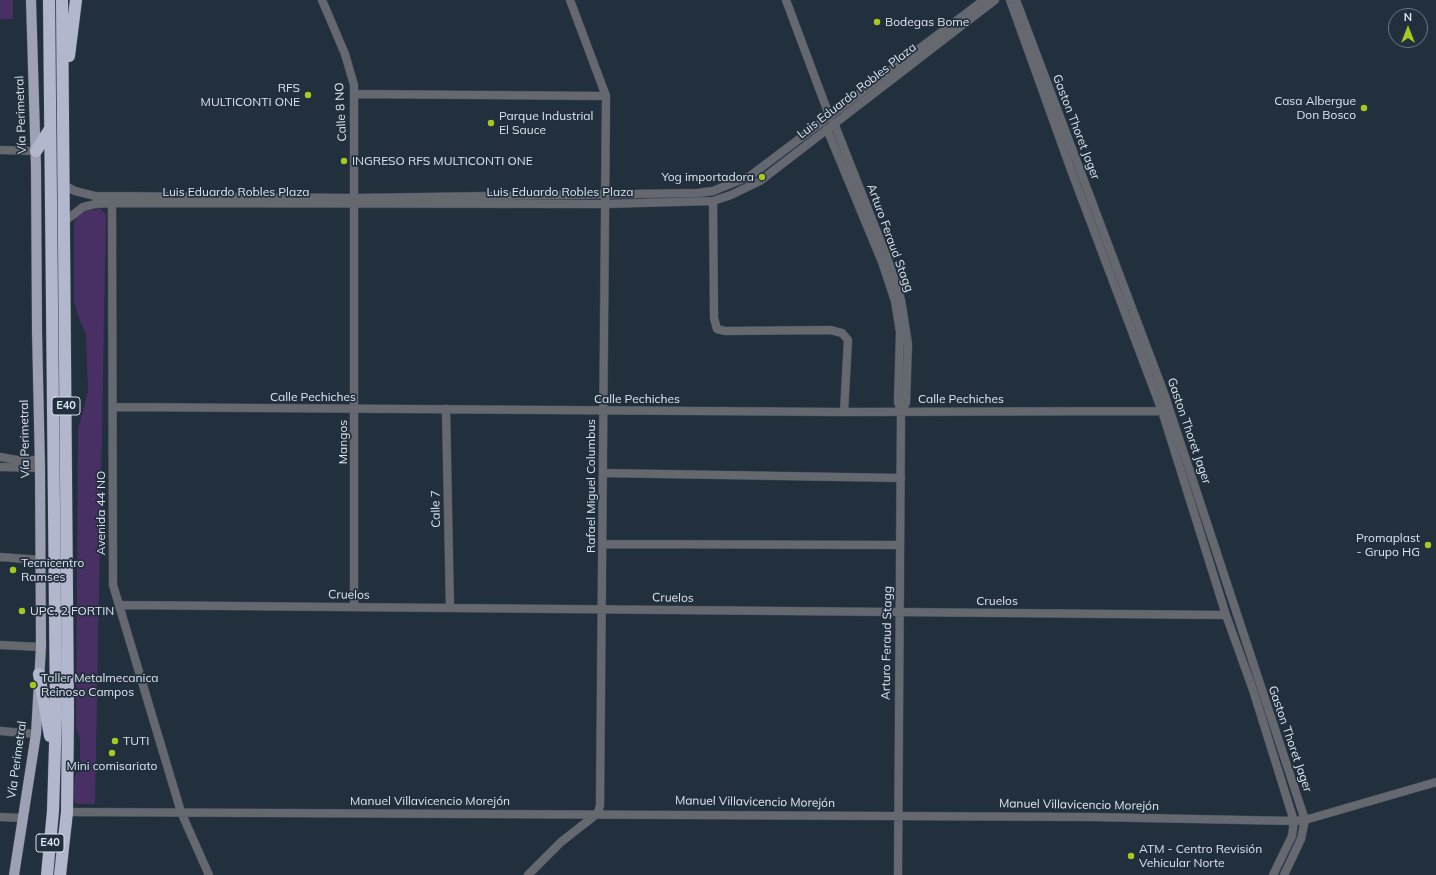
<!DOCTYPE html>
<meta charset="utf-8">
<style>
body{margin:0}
#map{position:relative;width:1436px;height:875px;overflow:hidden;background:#222f3d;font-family:Mulish,sans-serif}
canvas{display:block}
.north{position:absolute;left:1388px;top:8px;width:40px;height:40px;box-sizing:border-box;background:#222f3d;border:1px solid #6c7784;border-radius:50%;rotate:0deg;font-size:11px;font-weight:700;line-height:16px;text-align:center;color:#dce4ee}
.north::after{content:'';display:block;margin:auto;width:14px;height:18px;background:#a6c821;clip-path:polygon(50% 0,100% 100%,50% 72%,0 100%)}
</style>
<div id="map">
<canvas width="1436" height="875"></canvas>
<div class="north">N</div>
</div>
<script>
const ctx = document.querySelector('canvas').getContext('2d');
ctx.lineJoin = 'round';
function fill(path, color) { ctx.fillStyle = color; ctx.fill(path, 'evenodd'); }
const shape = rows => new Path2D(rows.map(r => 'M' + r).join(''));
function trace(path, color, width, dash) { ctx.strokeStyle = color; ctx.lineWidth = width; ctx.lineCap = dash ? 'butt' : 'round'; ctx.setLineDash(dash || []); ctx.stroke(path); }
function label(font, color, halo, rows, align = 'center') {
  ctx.font = font + ' Mulish,sans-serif'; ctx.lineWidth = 3.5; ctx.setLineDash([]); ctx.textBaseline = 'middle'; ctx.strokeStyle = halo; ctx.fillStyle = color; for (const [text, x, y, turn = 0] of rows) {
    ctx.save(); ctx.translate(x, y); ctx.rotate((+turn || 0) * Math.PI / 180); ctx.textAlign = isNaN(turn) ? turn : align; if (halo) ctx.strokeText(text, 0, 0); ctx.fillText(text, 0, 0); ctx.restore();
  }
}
fill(shape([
 [0,0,13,0,13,19,0,19],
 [100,209,106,214,95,804,77,804,74,802,73,797,75,777,76,773,80,772,80,739,76,728,78,429,88,392,86,334,80,321,74,302,74,223,76,217,84,211]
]), '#483065');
const minor = shape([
 [322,0,345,54,354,85,354,607],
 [786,0,829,115],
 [1010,0,1071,170,1162,411,1226,615,1253,690,1294,821,1292,836,1273,875],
 [1016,0,1164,393,1305,820,1301,839,1284,875],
 [354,94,606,96],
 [834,123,888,260,901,300,908,344,906,403,901,411],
 [827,129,882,262,895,301,900,332,898,402,901,411,898,875],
 [0,150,36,151],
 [64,185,75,191,95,196,237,197,355,198,697,193,713,191,750,176,984,0],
 [713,201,714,318,717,329,725,331,830,330,842,333,848,340,844,412],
 [112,203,113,585,181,812,209,875],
 [65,221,83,207,95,204,112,203,605,204,713,201,731,195,760,181,995,0],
 [113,407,844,412,1162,411],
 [446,409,450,608],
 [0,457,17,460,40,460],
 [0,467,40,468],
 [603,473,901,478],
 [603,544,900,545],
 [0,557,41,560],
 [119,605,1226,615],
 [0,645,41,647],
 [0,731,36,734],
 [67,812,1094,817,1294,821,1305,820,1436,782],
 [0,817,23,818],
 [528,875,561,842,598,813,600,805,606,96,570,0]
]);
const major = shape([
 [14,875,36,734,41,647,40,468,37,330,36,167,31,0]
]);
const highway = shape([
 [69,56,76,0],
 [36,151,50,129],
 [39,674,50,736],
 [47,875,53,811,56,714,49,0],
 [60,875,67,812,68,713,62,0]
]);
trace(minor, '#404c59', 9);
trace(major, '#404c59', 11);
trace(highway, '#404c59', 13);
trace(minor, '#666870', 8);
trace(major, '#9da1b3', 10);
trace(highway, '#b3b7cd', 12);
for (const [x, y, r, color] of [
 [877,22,4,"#a6c821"],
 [308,95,4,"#a6c821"],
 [1364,108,4,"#a6c821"],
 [491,123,4,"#a6c821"],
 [344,161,4,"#a6c821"],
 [762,177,4,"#a6c821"],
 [1428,545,4,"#a6c821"],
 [13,570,4,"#a6c821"],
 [22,611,4,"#a6c821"],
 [33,685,4,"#a6c821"],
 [115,741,4,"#a6c821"],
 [112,753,4,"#a6c821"],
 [1131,856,4,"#a6c821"]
]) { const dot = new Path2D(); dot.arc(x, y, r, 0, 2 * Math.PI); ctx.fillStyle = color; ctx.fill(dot); trace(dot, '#222f3d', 1.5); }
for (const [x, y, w] of [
 [66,406,28],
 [50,843,28]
]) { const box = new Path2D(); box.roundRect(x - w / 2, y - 9, w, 18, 3); ctx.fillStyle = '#222f3d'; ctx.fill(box); trace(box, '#dce4ee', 1); }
label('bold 11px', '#dce4ee', null, [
 ["E40",66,406],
 ["E40",50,843]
]);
label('12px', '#dce4ee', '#222f3d', [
 ["Bodegas Bome",885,22],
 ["RFS",300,88,"right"],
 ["MULTICONTI ONE",300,102,"right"],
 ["Casa Albergue",1356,101,"right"],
 ["Don Bosco",1356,115,"right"],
 ["Parque Industrial",499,116],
 ["El Sauce",499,130],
 ["INGRESO RFS MULTICONTI ONE",352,161],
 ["Yog importadora",754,177,"right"],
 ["Promaplast",1420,538,"right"],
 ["- Grupo HG",1420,552,"right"],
 ["Tecnicentro",21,563],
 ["Ramses",21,577],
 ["UPC. 2 FORTIN",30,611],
 ["Taller Metalmecanica",41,678],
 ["Reinoso Campos",41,692],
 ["TUTI",123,741],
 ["Mini comisariato",112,766,"center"],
 ["ATM - Centro Revisión",1139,849],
 ["Vehicular Norte",1139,863]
], 'left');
label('12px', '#dce4ee', '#222f3d', [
 ["Luis Eduardo Robles Plaza",857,91,-38],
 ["Calle 8 NO",341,112,-93],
 ["Vía Perimetral",21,115,-92],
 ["Gaston Thoret Jager",1076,127,69],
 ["Luis Eduardo Robles Plaza",236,192],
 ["Luis Eduardo Robles Plaza",560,192],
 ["Arturo Feraud Stagg",890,238,70],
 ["Calle Pechiches",313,397],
 ["Calle Pechiches",637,399],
 ["Calle Pechiches",961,399],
 ["Gaston Thoret Jager",1189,431,71],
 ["Vía Perimetral",25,439,-91],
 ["Mangos",343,442,-90],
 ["Rafael Miguel Columbus",591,486,-90],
 ["Calle 7",436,509,-91],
 ["Avenida 44 NO",101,513,-90],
 ["Cruelos",349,595,1],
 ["Cruelos",673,598,1],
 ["Cruelos",997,601],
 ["Arturo Feraud Stagg",887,643,-89],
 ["Gaston Thoret Jager",1290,739,71],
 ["Vía Perimetral",17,760,-82],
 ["Manuel Villavicencio Morejón",430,801],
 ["Manuel Villavicencio Morejón",755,802,1],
 ["Manuel Villavicencio Morejón",1079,805,1]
]);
</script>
